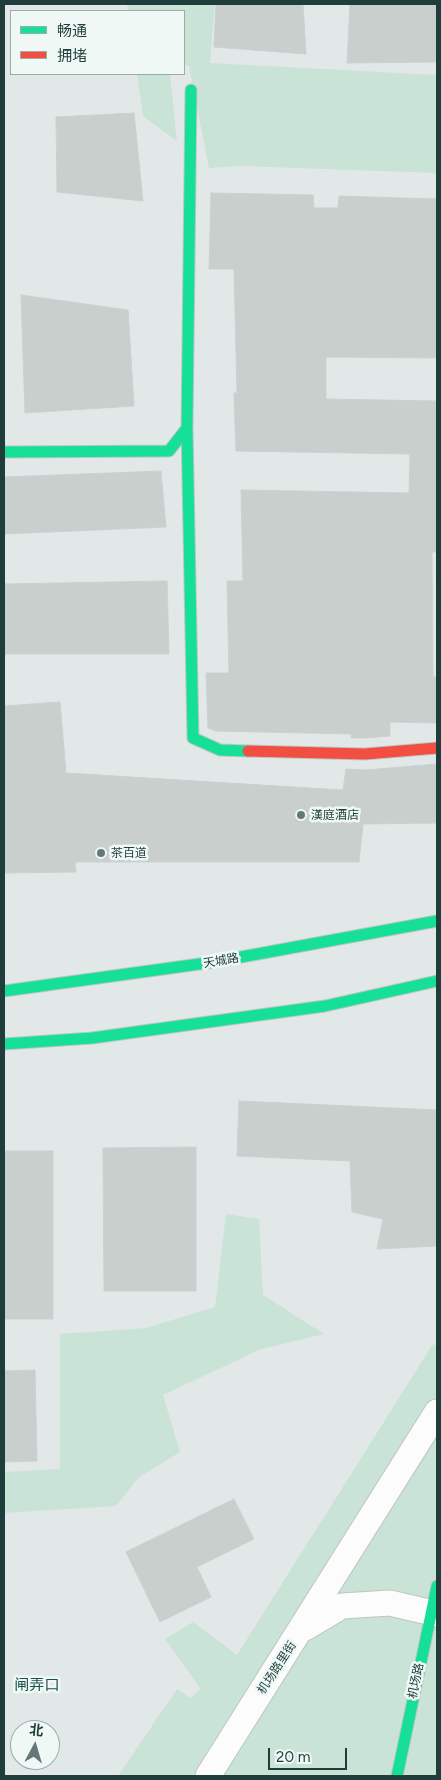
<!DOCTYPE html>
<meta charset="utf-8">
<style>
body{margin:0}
#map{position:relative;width:441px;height:1780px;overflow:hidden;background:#e2e8e7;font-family:Figtree,"Noto Sans SC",sans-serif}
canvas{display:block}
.frame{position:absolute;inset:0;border:5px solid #1e3d3b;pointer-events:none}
.legend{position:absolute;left:10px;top:10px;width:175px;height:65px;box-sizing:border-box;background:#eff8f5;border:1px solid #9badab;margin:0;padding:6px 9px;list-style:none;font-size:15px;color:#1e3d3b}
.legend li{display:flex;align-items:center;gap:10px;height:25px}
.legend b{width:25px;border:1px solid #9badab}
.north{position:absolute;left:10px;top:1720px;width:50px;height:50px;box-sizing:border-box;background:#eff8f5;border:1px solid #9badab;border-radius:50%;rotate:6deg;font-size:14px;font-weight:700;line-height:20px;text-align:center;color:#1e3d3b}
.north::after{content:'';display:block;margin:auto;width:18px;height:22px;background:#637977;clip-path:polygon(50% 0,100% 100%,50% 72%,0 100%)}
.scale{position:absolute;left:268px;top:1748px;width:79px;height:22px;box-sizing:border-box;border:2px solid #1e3d3b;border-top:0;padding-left:6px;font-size:15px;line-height:18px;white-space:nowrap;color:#1e3d3b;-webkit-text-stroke:4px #eff8f5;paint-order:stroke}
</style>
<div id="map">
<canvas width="441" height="1780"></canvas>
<div class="frame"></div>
<ul class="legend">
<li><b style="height:6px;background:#16e098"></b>畅通</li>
<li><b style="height:6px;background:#f24e42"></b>拥堵</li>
</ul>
<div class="north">北</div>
<div class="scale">20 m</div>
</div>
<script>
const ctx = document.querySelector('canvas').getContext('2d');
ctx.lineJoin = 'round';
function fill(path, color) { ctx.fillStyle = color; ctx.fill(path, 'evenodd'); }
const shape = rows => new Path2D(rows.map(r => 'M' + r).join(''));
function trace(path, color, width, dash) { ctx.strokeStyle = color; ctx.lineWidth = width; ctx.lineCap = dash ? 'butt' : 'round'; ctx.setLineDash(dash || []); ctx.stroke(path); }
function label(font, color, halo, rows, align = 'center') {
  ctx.font = font + ' Figtree,"Noto Sans SC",sans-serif'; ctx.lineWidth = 5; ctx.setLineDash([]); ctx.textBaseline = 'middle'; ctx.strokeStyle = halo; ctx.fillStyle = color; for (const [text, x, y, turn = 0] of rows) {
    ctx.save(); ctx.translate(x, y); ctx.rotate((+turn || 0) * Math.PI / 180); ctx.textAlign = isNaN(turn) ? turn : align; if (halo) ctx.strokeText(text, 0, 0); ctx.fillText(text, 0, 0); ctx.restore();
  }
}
fill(shape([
 [127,4,215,4,210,63,437,75,437,173,242,166,209,168,189,66,184,64,184,11,128,11],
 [137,74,170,74,177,141,143,116],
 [226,1214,259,1219,263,1295,324,1334,261,1349,163,1395,180,1452,139,1477,116,1506,4,1513,4,1472,60,1469,60,1334,146,1328,215,1307],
 [433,1344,437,1346,437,1776,118,1776,177,1689,190,1698,201,1689,165,1639,193,1622,237,1655]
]), '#c9e3d6');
const building = shape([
 [216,4,303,4,306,54,214,47,216,4],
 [350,4,437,4,437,62,347,63,350,4],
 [134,113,143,201,57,192,56,117,134,113],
 [211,193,313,195,314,208,338,208,339,196,437,199,437,358,326,357,326,399,437,401,437,552,432,552,433,677,437,677,437,723,390,722,390,736,365,738,351,738,352,734,216,731,208,728,206,673,229,673,227,581,243,581,241,490,409,493,410,454,236,451,234,393,237,393,234,269,209,269,211,193],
 [21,295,128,310,134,406,25,413,21,295],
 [161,471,166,527,4,534,4,477,161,471],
 [167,581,169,654,4,654,4,584,167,581],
 [60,702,66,773,343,790,346,769,366,770,437,764,437,823,363,824,359,862,75,862,76,872,4,873,4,706,60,702],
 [239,1101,437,1110,437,1246,377,1249,383,1219,352,1212,350,1161,237,1156,239,1101],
 [196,1147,196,1291,104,1291,103,1148,196,1147],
 [4,1151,53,1151,53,1319,4,1319,4,1151],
 [35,1370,37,1461,4,1462,4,1371,35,1370],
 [234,1499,254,1539,197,1567,211,1597,160,1622,126,1552,234,1499]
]);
fill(building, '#c8cfcd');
trace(building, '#cad1d0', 1);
const street = shape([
 [305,1628,342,1606,390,1603,437,1614],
 [208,1776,437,1412]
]);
const fast = shape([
 [187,428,193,738,220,750,248,751],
 [4,452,169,451,187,428,191,90],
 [4,991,214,962,437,921],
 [4,1044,92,1038,325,1006,437,981],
 [397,1776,437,1586]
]);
const jam = shape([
 [248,751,365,754,437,748]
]);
trace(street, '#bfc5c4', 27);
trace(fast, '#bdc6c5', 13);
trace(jam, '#bdc6c5', 13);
trace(street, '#fbfcfb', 25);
trace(fast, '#16e098', 11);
trace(jam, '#f24e42', 11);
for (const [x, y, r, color] of [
 [301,815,5,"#637977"],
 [101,853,5,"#637977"]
]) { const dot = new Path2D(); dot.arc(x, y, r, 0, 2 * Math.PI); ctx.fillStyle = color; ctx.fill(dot); trace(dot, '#eff8f5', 2); }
label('12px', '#1e3d3b', '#eff8f5', [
 ["漢庭酒店",311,815],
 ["茶百道",111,853]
], 'left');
label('12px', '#1e3d3b', '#eff8f5', [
 ["天城路",221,961,-10],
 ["机场路里街",277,1668,-57],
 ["机场路",416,1681,-78]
]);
label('15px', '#18514e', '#eff8f5', [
 ["闸弄口",37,1686]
]);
</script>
